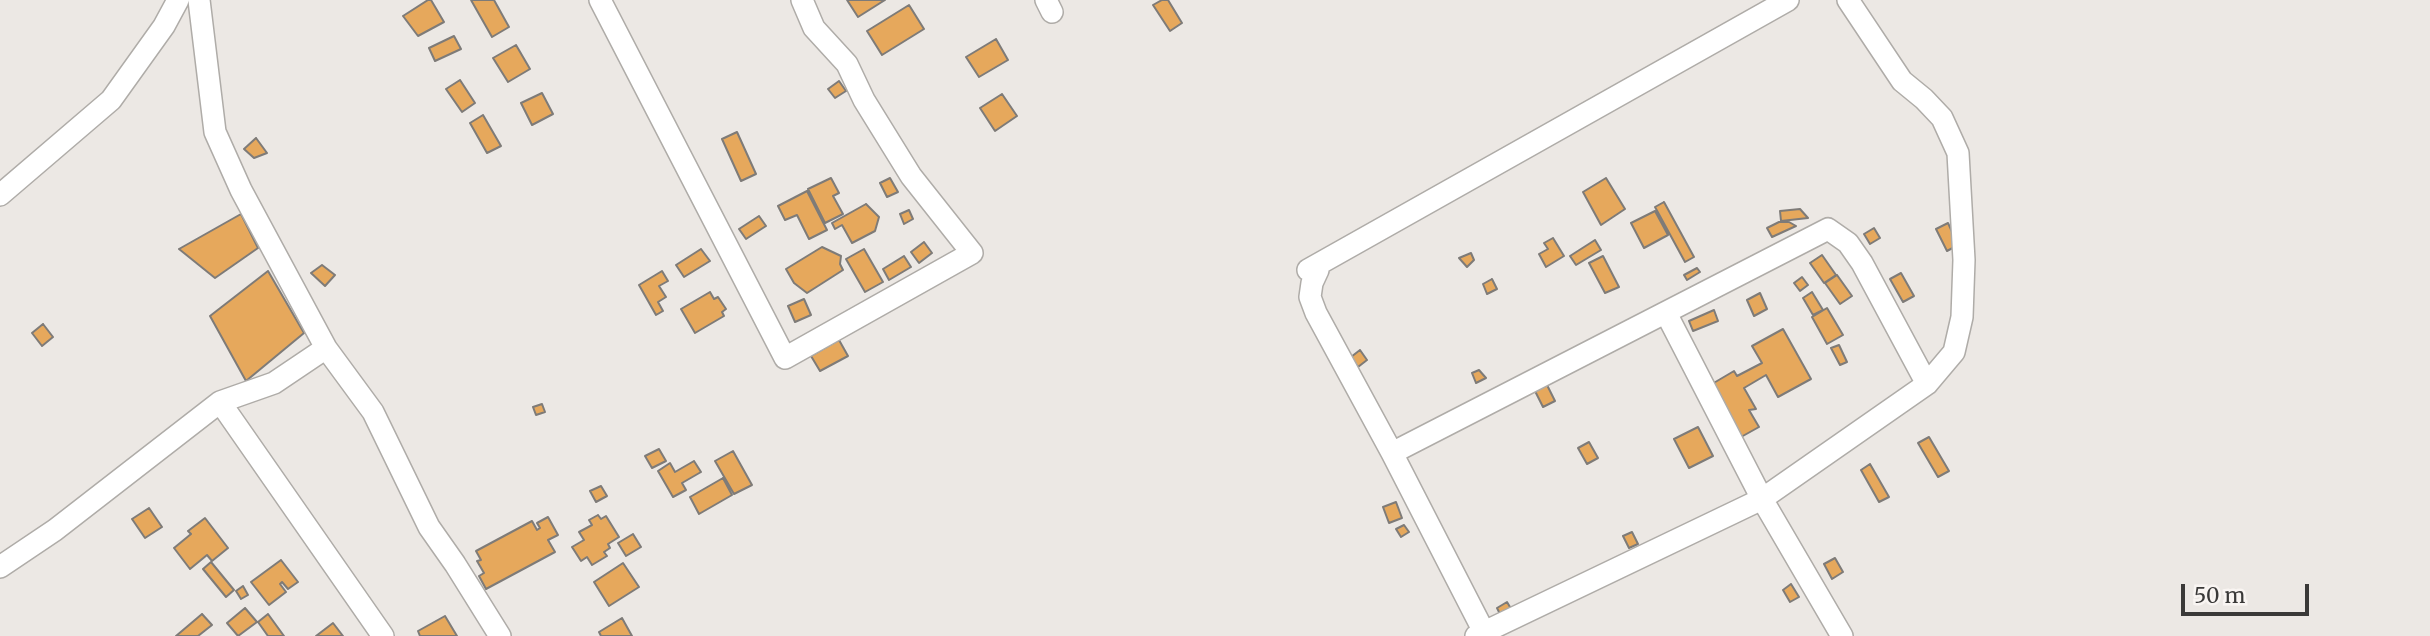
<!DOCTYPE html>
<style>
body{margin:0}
#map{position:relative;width:2430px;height:636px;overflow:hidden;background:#ece8e4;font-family:Merriweather,serif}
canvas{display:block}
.scale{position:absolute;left:2181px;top:584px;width:128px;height:32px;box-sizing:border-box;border:4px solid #3a3938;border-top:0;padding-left:9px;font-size:21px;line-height:24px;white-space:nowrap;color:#3a3938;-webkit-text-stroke:5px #f9f5f2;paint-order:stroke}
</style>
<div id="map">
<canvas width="2430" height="636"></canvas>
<div class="scale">50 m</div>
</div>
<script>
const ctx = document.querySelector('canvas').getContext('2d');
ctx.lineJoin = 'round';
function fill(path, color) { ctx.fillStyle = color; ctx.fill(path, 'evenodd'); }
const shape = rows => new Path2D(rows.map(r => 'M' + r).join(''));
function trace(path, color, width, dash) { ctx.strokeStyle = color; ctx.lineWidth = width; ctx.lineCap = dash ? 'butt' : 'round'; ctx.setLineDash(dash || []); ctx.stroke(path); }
const building = shape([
 [428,0,431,0,444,22,418,36,403,16,428,0],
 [471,0,494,0,509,27,492,37,471,0],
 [847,0,885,0,858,17,847,0],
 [1162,0,1168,0,1182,23,1170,31,1153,5,1162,0],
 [909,5,924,29,882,55,867,31,909,5],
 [454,36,461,49,435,61,429,48,454,36],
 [996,39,1008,60,979,77,966,57,996,39],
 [516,45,530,69,508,82,493,58,516,45],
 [460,80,475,103,462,112,446,89,460,80],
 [839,81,846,91,835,98,828,89,839,81],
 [542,93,553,114,532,125,521,103,542,93],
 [1002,94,1017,116,995,131,980,108,1002,94],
 [483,115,501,146,487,153,470,123,483,115],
 [737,132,756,174,741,181,722,139,737,132],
 [256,138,267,153,254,158,244,149,256,138],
 [831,178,839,193,833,196,843,214,825,223,808,189,831,178],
 [890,178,898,192,887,197,880,183,890,178],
 [1606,178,1625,209,1601,225,1583,192,1606,178],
 [807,191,827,230,809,239,797,215,785,220,778,206,807,191],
 [1664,202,1694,257,1685,262,1655,207,1664,202],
 [866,204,879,217,875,231,852,243,842,225,835,229,832,223,866,204],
 [1800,209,1808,218,1781,221,1780,211,1800,209],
 [909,210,913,219,904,224,900,214,909,210],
 [1655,211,1668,235,1644,248,1631,223,1655,211],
 [241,214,258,248,215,278,179,249,241,214],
 [759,216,766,226,746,239,739,229,759,216],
 [1779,222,1789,222,1796,226,1772,237,1767,228,1779,222],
 [1948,223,1958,245,1947,251,1936,229,1948,223],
 [1874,228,1880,238,1870,244,1864,234,1874,228],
 [1553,238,1564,256,1546,267,1539,254,1548,249,1544,243,1553,238],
 [1595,240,1601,250,1576,265,1570,256,1595,240],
 [924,242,932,253,919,263,911,252,924,242],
 [822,247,841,256,840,264,843,270,807,293,794,283,786,269,822,247],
 [701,249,710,261,684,277,676,265,701,249],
 [864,249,883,282,865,292,846,259,864,249],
 [1471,253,1474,260,1467,267,1459,258,1471,253],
 [1822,255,1836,275,1824,283,1810,263,1822,255],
 [904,256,911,267,889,280,883,269,904,256],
 [1603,256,1619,287,1605,293,1589,263,1603,256],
 [322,265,335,275,325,286,311,273,322,265],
 [1697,268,1700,272,1687,280,1684,275,1697,268],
 [268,271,304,333,246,381,210,316,268,271],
 [662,271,668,281,659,286,666,297,658,302,663,311,656,315,639,285,662,271],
 [1901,273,1914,296,1903,302,1890,279,1901,273],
 [1837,275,1852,296,1840,304,1825,283,1837,275],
 [1802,277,1808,285,1800,291,1794,283,1802,277],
 [1492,279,1497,289,1487,294,1483,284,1492,279],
 [710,292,714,299,718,297,726,309,722,312,724,316,695,333,681,309,710,292],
 [1812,292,1823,310,1813,315,1803,298,1812,292],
 [1760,293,1767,309,1754,316,1747,300,1760,293],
 [804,299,811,315,795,322,788,306,804,299],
 [1827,308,1843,335,1827,344,1812,317,1827,308],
 [1714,310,1718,321,1693,331,1689,321,1714,310],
 [43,324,53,337,42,346,32,333,43,324],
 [1783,329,1811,379,1778,397,1766,375,1744,388,1756,409,1749,410,1759,427,1741,437,1712,384,1734,371,1737,376,1762,363,1752,346,1783,329],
 [839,340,848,356,820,371,811,356,839,340],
 [1839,345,1847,362,1840,365,1831,348,1839,345],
 [1360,350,1367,360,1358,367,1351,357,1360,350],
 [1479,370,1486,378,1476,383,1472,373,1479,370],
 [1547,385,1555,401,1543,407,1535,391,1547,385],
 [542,404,545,412,536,415,533,407,542,404],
 [1698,427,1713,456,1689,468,1674,439,1698,427],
 [1929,437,1949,471,1938,477,1918,443,1929,437],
 [1589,442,1598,458,1587,464,1578,448,1589,442],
 [659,449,666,461,652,468,645,456,659,449],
 [733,451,752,485,734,494,715,461,733,451],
 [694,461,701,472,682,483,686,490,673,497,658,471,670,463,675,472,694,461],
 [1870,464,1889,497,1879,502,1861,470,1870,464],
 [723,478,732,495,699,514,690,497,723,478],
 [601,486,607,496,596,502,590,491,601,486],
 [1396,502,1402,518,1389,523,1383,507,1396,502],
 [149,508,162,527,145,538,132,519,149,508],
 [598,515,601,519,606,516,619,537,608,544,610,548,604,552,607,556,592,565,587,557,581,561,572,547,584,540,579,532,592,525,589,520,598,515],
 [548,517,558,535,548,540,555,552,486,589,479,576,484,573,477,561,481,560,476,551,532,521,537,530,540,528,537,523,548,517],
 [205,518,228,548,212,561,207,555,190,569,174,548,191,534,188,531,205,518],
 [1404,525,1409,532,1401,537,1396,529,1404,525],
 [1632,532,1638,544,1629,548,1623,536,1632,532],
 [633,534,641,547,626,556,618,543,633,534],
 [1835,558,1843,572,1832,579,1824,564,1835,558],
 [281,560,298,582,288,589,282,582,280,584,286,592,269,605,251,582,281,560],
 [211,562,234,590,226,597,203,569,211,562],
 [623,563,639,587,609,606,594,582,623,563],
 [1791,584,1799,597,1790,602,1783,590,1791,584],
 [243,586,248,595,241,599,236,591,243,586],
 [1507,602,1513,612,1502,618,1497,608,1507,602],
 [245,608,257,622,238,636,227,623,245,608],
 [202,614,212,625,198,636,176,636,202,614],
 [268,614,284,636,268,636,258,622,268,614],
 [445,616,457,636,420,636,418,631,445,616],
 [622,618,632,636,601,636,599,632,622,618],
 [333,623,343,636,316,636,333,623]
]);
fill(building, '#e6a85c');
trace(building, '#7e7b78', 2);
const minor = shape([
 [199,0,215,132,241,190,326,348,274,383,220,402,383,636],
 [600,0,785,358,972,253,911,176,864,100,847,64,814,28,802,0],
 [1046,0,1052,12],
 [0,195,111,100,164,26,178,0],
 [1308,270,1788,0],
 [1308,270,1318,270,1312,283,1310,297,1316,313,1392,453,1484,632],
 [1666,313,1762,499,1842,636],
 [326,348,373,412,429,527,455,564,500,636],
 [1392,453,1828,229,1848,243,1862,263,1927,384],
 [0,567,55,530,220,402],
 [1476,636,1762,499,1927,384,1954,352,1962,317,1964,260,1958,153,1942,118,1924,99,1902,81,1848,0]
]);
trace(minor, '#afaca8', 24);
trace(minor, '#fff', 21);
</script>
